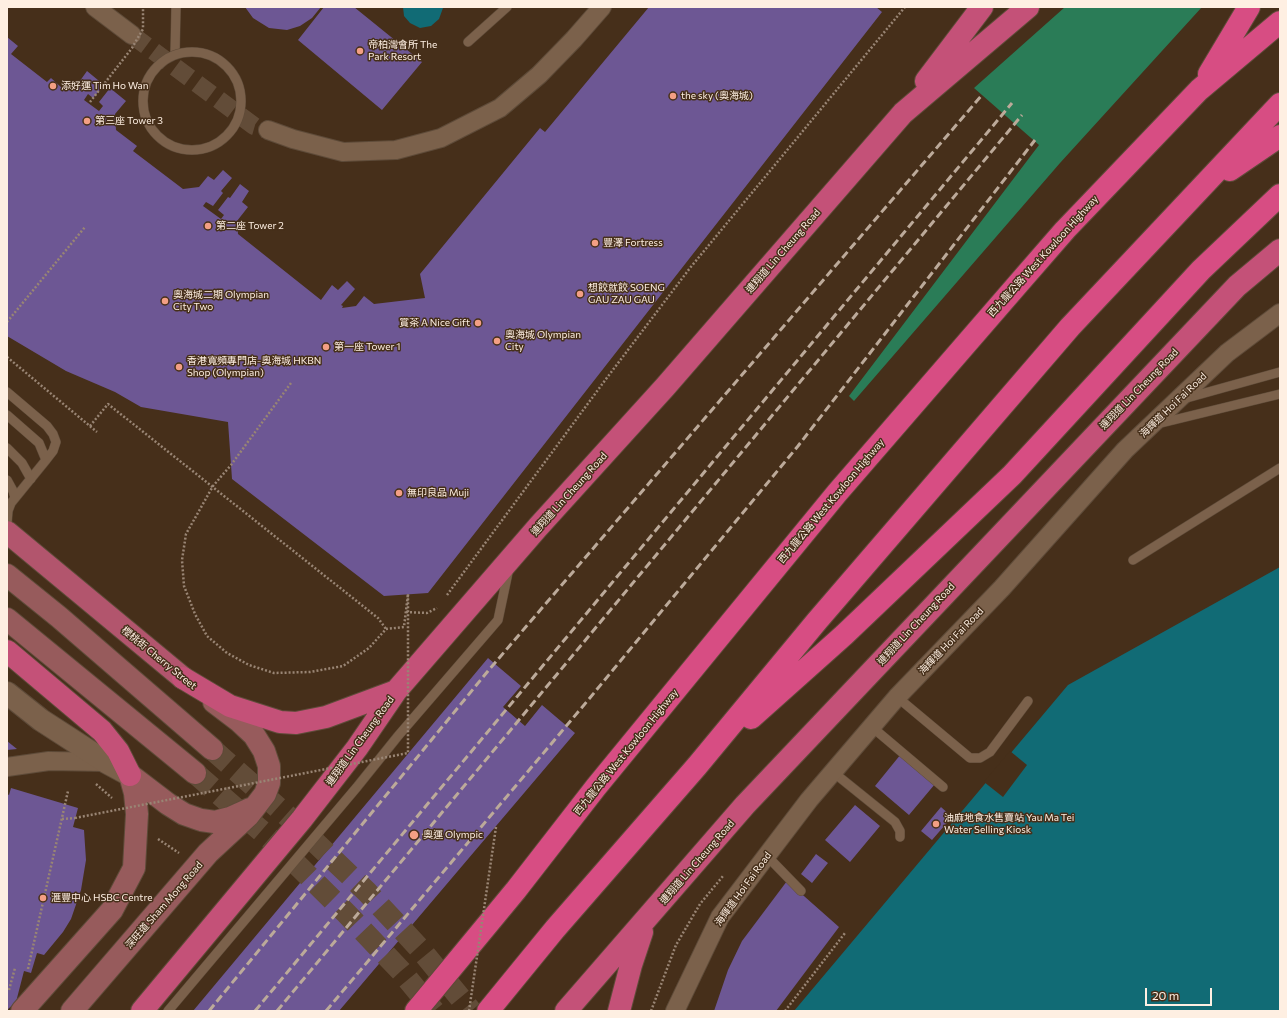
<!DOCTYPE html>
<meta charset="utf-8">
<style>
body{margin:0}
#map{position:relative;width:1287px;height:1018px;overflow:hidden;background:#462f1a;font-family:Commissioner,sans-serif}
canvas{display:block}
.frame{position:absolute;inset:0;border:8px solid #feefe2;pointer-events:none}
.scale{position:absolute;left:1145px;top:988px;width:67px;height:18px;box-sizing:border-box;border:2px solid #feefe2;border-top:0;padding-left:5px;font-size:12px;line-height:14px;white-space:nowrap;color:#feefe2;-webkit-text-stroke:3px #462f1a;paint-order:stroke}
</style>
<div id="map">
<canvas width="1287" height="1018"></canvas>
<div class="frame"></div>
<div class="scale">20 m</div>
</div>
<script>
const ctx = document.querySelector('canvas').getContext('2d');
ctx.lineJoin = 'round';
function fill(path, color) { ctx.fillStyle = color; ctx.fill(path, 'evenodd'); }
const shape = rows => new Path2D(rows.map(r => 'M' + r).join(''));
function trace(path, color, width, dash) { ctx.strokeStyle = color; ctx.lineWidth = width; ctx.lineCap = dash ? 'butt' : 'round'; ctx.setLineDash(dash || []); ctx.stroke(path); }
function label(font, color, halo, rows, align = 'center') {
  ctx.font = font + ' Commissioner,"Noto Sans TC",sans-serif'; ctx.lineWidth = 3; ctx.setLineDash([]); ctx.textBaseline = 'middle'; ctx.strokeStyle = halo; ctx.fillStyle = color; for (const [text, x, y, turn = 0] of rows) {
    ctx.save(); ctx.translate(x, y); ctx.rotate((+turn || 0) * Math.PI / 180); ctx.textAlign = isNaN(turn) ? turn : align; if (halo) ctx.strokeText(text, 0, 0); ctx.fillText(text, 0, 0); ctx.restore();
  }
}
fill(shape([
 [1065,7,1202,7,1060,163,854,401,849,396,1039,145,974,88]
]), '#2a7c57');
fill(shape([
 [403,7,442,7,443,8,439,19,431,26,420,28,410,23,404,16],
 [1280,567,1280,1011,794,1011,1068,685]
]), '#116b75');
fill(shape([
 [1010,751,1027,765,1003,797,984,782]
]), '#462f1a');
fill(shape([
 [245,7,321,7,312,18,300,26,287,30,269,28,253,18],
 [324,7,354,7,422,62,382,110,298,40],
 [649,7,876,7,882,12,428,593,384,596,232,479,228,422,141,407,115,392,66,371,7,336,7,37,18,46,11,54,47,82,51,78,62,88,77,85,87,71,104,85,93,98,88,94,84,100,99,111,103,106,99,102,110,88,126,101,115,114,116,130,137,146,133,151,183,189,199,187,208,176,214,180,223,170,232,178,221,191,223,193,213,206,206,202,203,206,221,219,224,215,218,210,228,197,230,198,240,184,249,191,242,202,248,207,237,221,238,234,321,300,332,285,338,290,347,281,355,289,341,305,343,306,342,308,356,306,364,296,374,304,425,298,420,274,540,128,545,132],
 [488,658,521,686,503,707,525,726,542,705,575,733,339,1011,193,1011],
 [7,741,17,749,7,750],
 [901,754,935,784,909,815,875,786],
 [11,788,78,808,73,827,84,830,86,860,81,890,71,919,63,932,44,955,37,953,31,973,24,971,16,1002,7,1010,7,794,9,795],
 [855,805,880,826,850,862,825,840],
 [941,807,952,817,932,840,921,831],
 [816,854,828,863,812,883,801,874],
 [787,881,839,927,776,1011,714,1011,728,970,742,941]
]), '#6d5794');
trace(shape([
 [132,35,254,126,268,130]
]), '#624c38', 18, [18, 9]);
trace(shape([
 [212,749,293,821,367,892,421,950,471,1011],
 [195,773,274,842,346,913,401,971,434,1011]
]), '#624c38', 22, [22, 11]);
const service = shape([
 [468,42,507,7],
 [175,54,176,7],
 [7,392,47,426,53,434,56,442,53,451,46,460,11,503,8,511,7,524,10,533],
 [1183,399,1280,372],
 [7,415,39,443,46,460],
 [1157,424,1280,394],
 [7,448,22,463,31,479],
 [7,480,13,491,15,498],
 [1133,560,1280,468],
 [897,697,970,758,980,758,990,752,1028,701],
 [872,727,943,787],
 [833,772,895,822,900,831,900,837],
 [767,856,801,891],
 [168,1011,357,787,398,736,498,620,509,568]
]);
const minor = shape([
 [95,7,132,35],
 [268,130,293,139,343,152,396,150,441,138,500,108,539,75,574,39,602,7],
 [7,767,49,761,106,762],
 [675,1011,720,917,809,800,897,697,1002,588,1125,450,1227,353,1280,313]
]);
const tertiary = shape([
 [7,693,41,720,106,762,130,775]
]);
const secondary = shape([
 [7,575,59,617,212,749],
 [7,619,195,773],
 [130,775,168,804,184,814,201,820,215,822,230,818,250,809],
 [22,1011,112,910,134,868,137,814,135,793,130,775],
 [72,1011,208,853,248,816,265,794,269,783,269,766,264,751,254,735,239,721,214,702]
]);
const primary = shape([
 [7,532,183,678]
]);
const trunk = shape([
 [926,81,982,7],
 [7,651,102,731,118,751,130,775],
 [183,678,230,706,280,722,296,723,326,717,396,691],
 [142,1011,302,819,357,748,396,691,538,527,665,387,903,113,1028,7],
 [566,1011,745,805,1237,286,1280,250],
 [619,1011,631,965,642,932]
]);
const motorway = shape([
 [1209,74,1249,7],
 [1230,170,1280,136],
 [751,718,844,635,1012,475,1201,270,1280,195],
 [416,1011,516,890,596,787,837,493,1018,284,1065,230,1199,90,1280,22],
 [488,1011,555,929,697,766,817,621,1070,327,1280,104]
]);
trace(service, '#5e4b39', 10);
trace(minor, '#5e4b39', 20);
trace(tertiary, '#5e4b39', 24);
trace(secondary, '#5e4b39', 24);
trace(primary, '#5e4b39', 24);
trace(trunk, '#5e4b39', 24);
trace(motorway, '#5e4b39', 24);
trace(shape([
 [7,322,85,227],
 [7,357,97,432],
 [291,383,231,465,213,486,186,534,182,560,184,586,195,614,207,636,227,653,249,665,274,673,310,672,343,666,369,648,386,629,404,627,408,594],
 [90,426,108,404,378,618,386,629],
 [447,595,606,379,690,268,905,7],
 [406,612,427,613,437,608],
 [96,784,112,798],
 [62,819,75,818],
 [158,839,179,853],
 [28,969,68,791],
 [9,990,15,968],
 [651,1011,676,945,700,904,723,876],
 [785,1011,845,933]
]), '#998574', 2.5, [2, 2]);
trace(service, '#7b614b', 9);
trace(minor, '#7b614b', 18);
trace(tertiary, '#7b614b', 22);
trace(secondary, '#975b5c', 22);
trace(primary, '#b2556d', 22);
trace(trunk, '#c45178', 22);
trace(motorway, '#d74d83', 22);
trace(shape([
 [209,1011,488,671,982,95],
 [255,1011,1012,103],
 [277,1011,1022,115],
 [326,1011,589,699,798,446,1035,140]
]), '#bcaa9a', 3, [8, 4]);
const serviceBridge = shape([
 '143 101a49 49 0 1 1 98 0a49 49 0 1 1-98 0Z'
]);
trace(serviceBridge, '#5e4b39', 10, []);
trace(shape([
 [90,102,132,48,143,29,143,7],
 [75,818,408,753,408,594],
 [469,1011,496,827]
]), '#998574', 2.5, [2, 2]);
trace(serviceBridge, '#7b614b', 9);
for (const [x, y, r, color] of [
 [360,51,4,"#f39f84"],
 [53,86,4,"#f39f84"],
 [673,96,4,"#f39f84"],
 [87,121,4,"#f39f84"],
 [208,226,4,"#f39f84"],
 [595,243,4,"#f39f84"],
 [580,294,4,"#f39f84"],
 [165,301,4,"#f39f84"],
 [478,323,4,"#f39f84"],
 [497,341,4,"#f39f84"],
 [326,347,4,"#f39f84"],
 [179,367,4,"#f39f84"],
 [399,493,4,"#f39f84"],
 [936,824,4,"#f39f84"],
 [414,835,5,"#f39f84"],
 [43,898,4,"#f39f84"]
]) { const dot = new Path2D(); dot.arc(x, y, r, 0, 2 * Math.PI); ctx.fillStyle = color; ctx.fill(dot); trace(dot, '#462f1a', 1.5); }
label('10px', '#feefe2', '#462f1a', [
 ["帝柏灣會所 The",368,45],
 ["Park Resort",368,57],
 ["添好運 Tim Ho Wan",61,86],
 ["the sky (奧海城)",681,96],
 ["第三座 Tower 3",95,121],
 ["第二座 Tower 2",216,226],
 ["豐澤 Fortress",603,243],
 ["想餃就餃 SOENG",588,288],
 ["GAU ZAU GAU",588,300],
 ["奧海城二期 Olympian",173,295],
 ["City Two",173,307],
 ["賞茶 A Nice Gift",470,323,"right"],
 ["奧海城 Olympian",505,335],
 ["City",505,347],
 ["第一座 Tower 1",334,347],
 ["香港寬頻專門店-奧海城 HKBN",187,361],
 ["Shop (Olympian)",187,373],
 ["無印良品 Muji",407,493],
 ["油麻地食水售賣站 Yau Ma Tei",944,818],
 ["Water Selling Kiosk",944,830],
 ["奧運 Olympic",423,835],
 ["滙豐中心 HSBC Centre",51,898]
], 'left');
label('10px', '#feefe2', '#462f1a', [
 ["連翔道 Lin Cheung Road",783,251,-49],
 ["西九龍公路 West Kowloon Highway",1043,256,-48],
 ["連翔道 Lin Cheung Road",1139,389,-46],
 ["海輝道 Hoi Fai Road",1173,405,-44],
 ["連翔道 Lin Cheung Road",569,494,-48],
 ["西九龍公路 West Kowloon Highway",831,501,-50],
 ["連翔道 Lin Cheung Road",916,624,-47],
 ["海輝道 Hoi Fai Road",951,641,-46],
 ["櫻桃街 Cherry Street",159,658,39],
 ["連翔道 Lin Cheung Road",360,741,-54],
 ["西九龍公路 West Kowloon Highway",626,752,-51],
 ["連翔道 Lin Cheung Road",697,862,-49],
 ["海輝道 Hoi Fai Road",743,889,-54],
 ["深旺道 Sham Mong Road",164,905,-49]
]);
</script>
